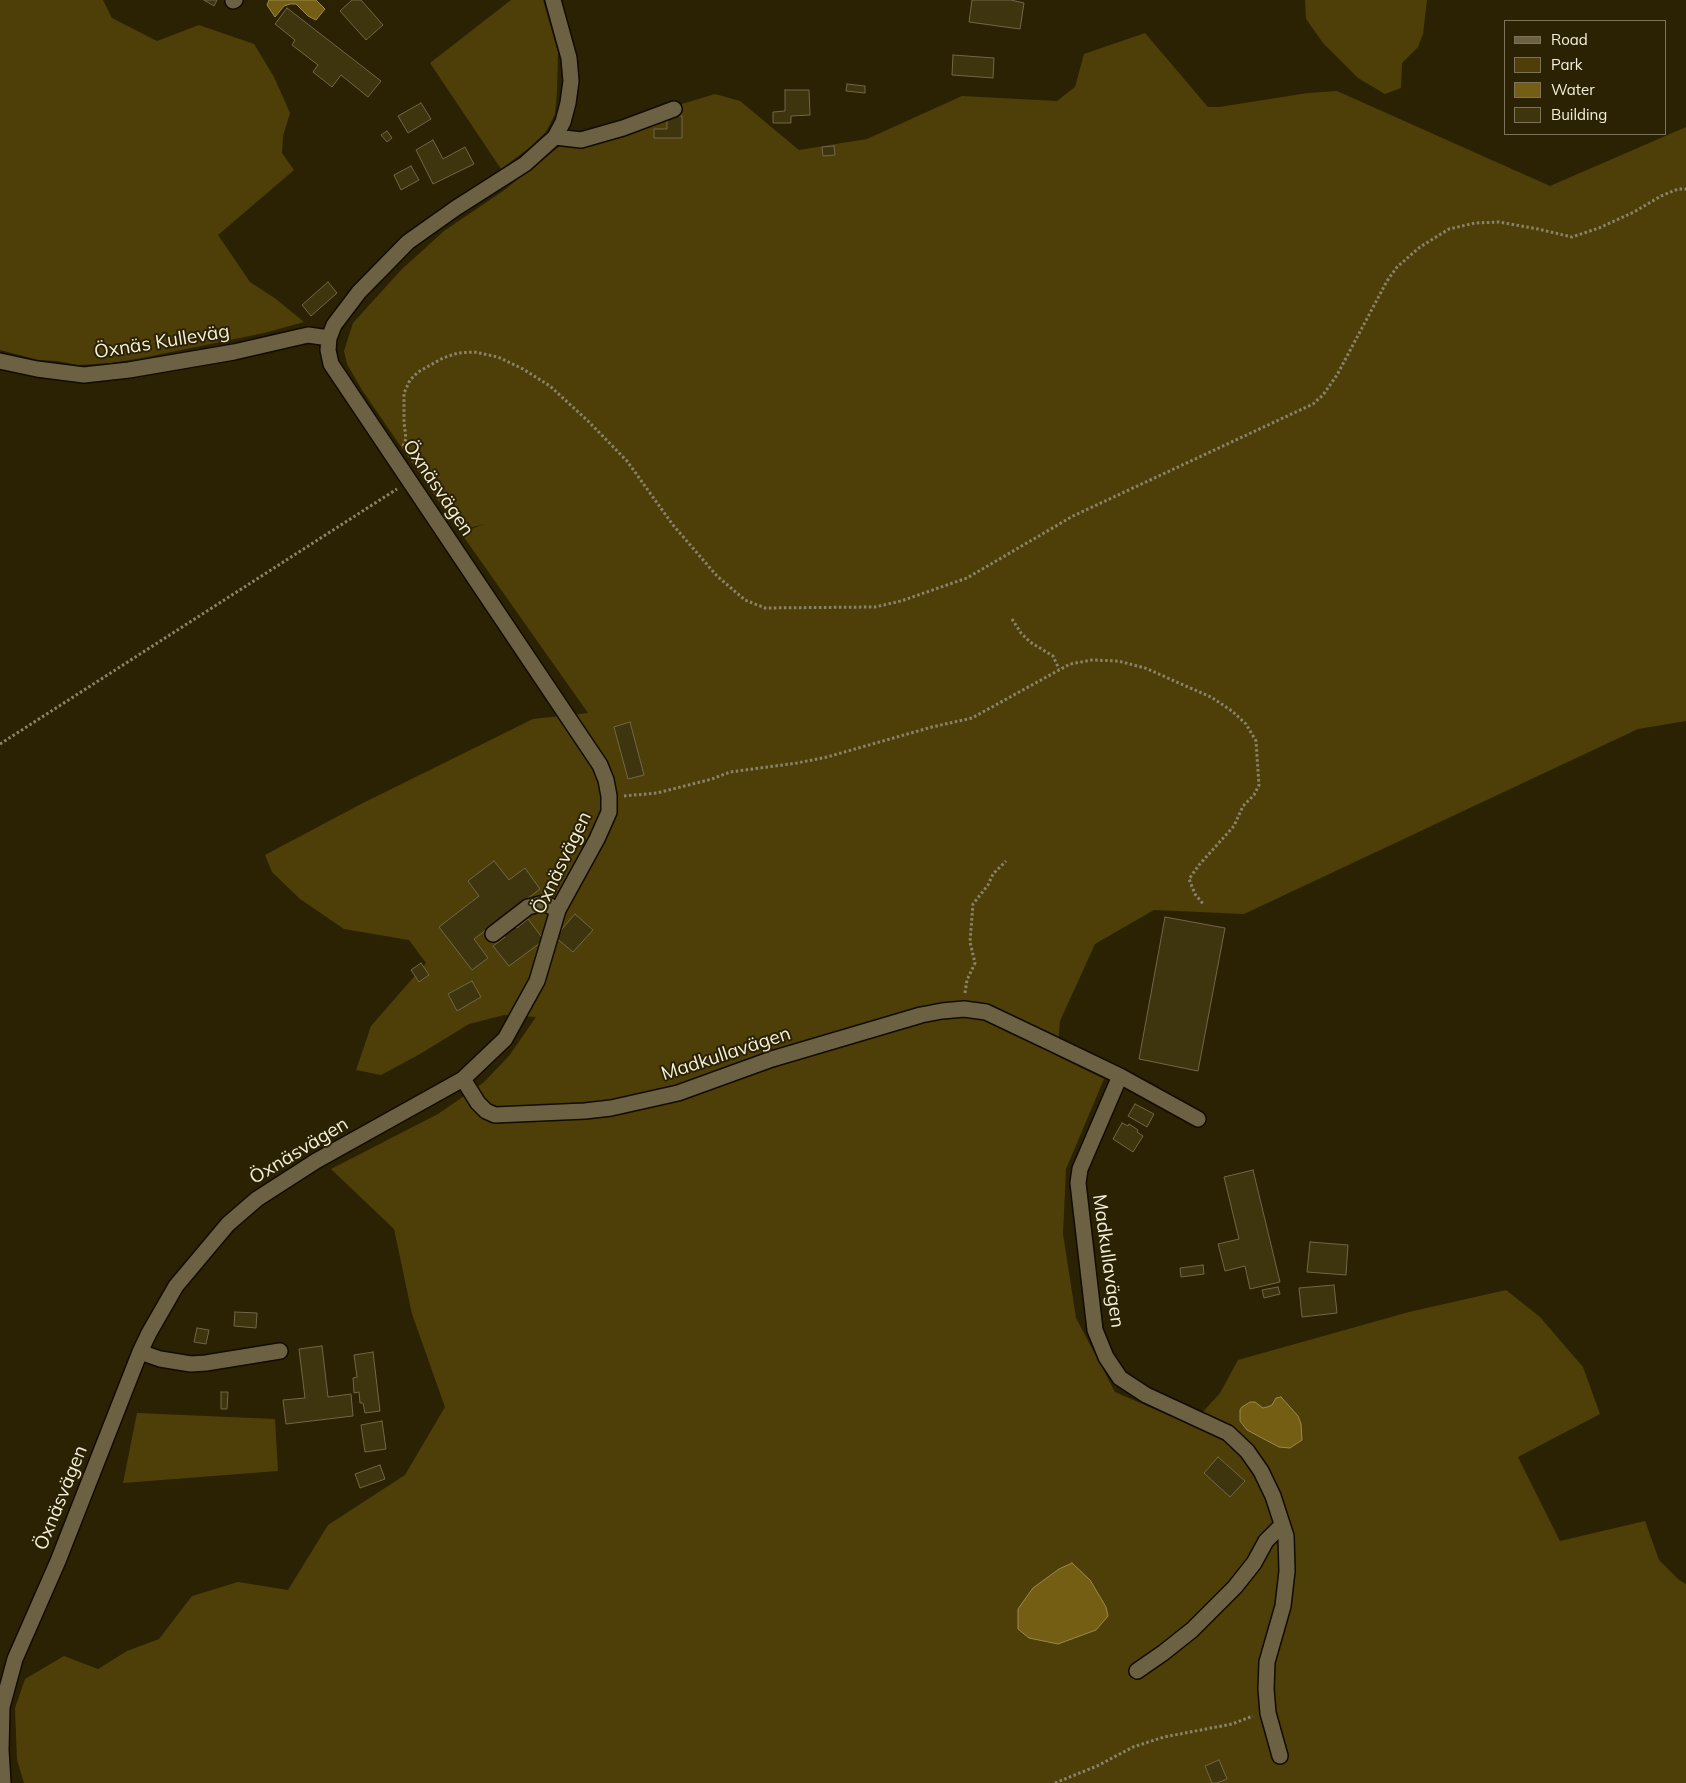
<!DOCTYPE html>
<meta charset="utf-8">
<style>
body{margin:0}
#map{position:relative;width:1686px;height:1783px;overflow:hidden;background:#2b2203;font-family:Mulish,sans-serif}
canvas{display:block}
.legend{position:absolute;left:1504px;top:20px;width:162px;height:115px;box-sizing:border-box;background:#2b2203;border:1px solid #7b745a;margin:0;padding:6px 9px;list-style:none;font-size:15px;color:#f4efdd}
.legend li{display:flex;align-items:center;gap:10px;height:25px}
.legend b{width:25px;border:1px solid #7b745a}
</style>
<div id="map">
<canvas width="1686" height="1783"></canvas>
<ul class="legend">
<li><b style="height:6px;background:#6c6243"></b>Road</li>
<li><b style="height:14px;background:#4e3f09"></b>Park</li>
<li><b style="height:14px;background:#735e13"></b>Water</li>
<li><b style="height:14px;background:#3e340e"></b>Building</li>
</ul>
</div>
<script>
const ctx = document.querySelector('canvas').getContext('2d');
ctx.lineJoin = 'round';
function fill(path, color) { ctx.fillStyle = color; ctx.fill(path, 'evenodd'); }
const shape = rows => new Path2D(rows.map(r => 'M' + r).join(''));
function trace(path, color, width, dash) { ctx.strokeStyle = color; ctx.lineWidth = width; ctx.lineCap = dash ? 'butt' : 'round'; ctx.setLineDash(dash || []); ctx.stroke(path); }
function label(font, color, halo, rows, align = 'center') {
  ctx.font = font + ' Mulish,sans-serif'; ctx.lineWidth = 4; ctx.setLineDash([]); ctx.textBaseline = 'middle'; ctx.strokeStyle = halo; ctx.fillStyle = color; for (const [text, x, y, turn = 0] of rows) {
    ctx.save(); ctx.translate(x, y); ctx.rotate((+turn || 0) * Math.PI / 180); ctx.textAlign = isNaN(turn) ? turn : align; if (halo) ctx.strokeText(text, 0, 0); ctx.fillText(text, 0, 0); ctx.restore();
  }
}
fill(shape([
 [0,0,103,0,112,18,157,41,199,25,254,44,274,77,290,113,283,136,282,153,294,170,218,235,250,282,276,299,304,322,264,333,147,357,112,363,78,365,57,361,38,360,0,350],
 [511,0,543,0,558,52,557,92,555,114,546,132,529,148,501,169,430,63],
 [1305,0,1427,0,1423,34,1418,47,1402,63,1401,88,1385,94,1358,78,1323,43,1306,19],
 [1145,33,1208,107,1219,107,1308,93,1337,91,1550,186,1686,127,1686,721,1638,729,1244,914,1154,910,1095,944,1060,1021,1057,1056,1104,1079,1066,1169,1063,1234,1076,1318,1115,1392,1191,1425,1220,1393,1238,1360,1409,1312,1506,1290,1540,1317,1583,1367,1600,1414,1518,1457,1560,1541,1645,1521,1659,1560,1679,1580,1686,1584,1686,1783,24,1783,17,1760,15,1708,25,1679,64,1656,98,1669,127,1651,159,1639,192,1596,238,1582,288,1590,328,1525,405,1475,445,1407,412,1314,394,1229,331,1169,438,1114,483,1083,509,1056,536,1017,504,1015,469,1024,420,1054,381,1075,356,1070,371,1026,426,963,409,940,344,929,300,899,272,872,265,855,361,804,533,719,588,713,461,533,484,524,459,531,362,390,347,364,344,351,353,323,402,269,444,231,503,191,570,138,715,94,740,101,799,150,867,139,962,96,1057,101,1075,87,1084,54],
 [1072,1563,1078,1570,1058,1644,1047,1641,1018,1609,1033,1589,1059,1569],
 [137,1413,275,1419,278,1471,123,1483]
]), '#4e3f09');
const water = shape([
 [269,0,316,0,325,9,316,20,308,16,296,4,290,4,284,6,275,17,267,5,269,0],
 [1281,1397,1298,1416,1301,1424,1302,1440,1290,1448,1279,1447,1247,1430,1240,1421,1240,1410,1242,1407,1250,1402,1255,1402,1263,1408,1267,1407,1272,1405,1276,1398,1281,1397],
 [1072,1563,1090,1580,1106,1607,1108,1616,1096,1630,1058,1644,1029,1638,1018,1629,1018,1609,1033,1588,1059,1569,1072,1563]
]);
fill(water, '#735e13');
trace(water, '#9a8a50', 1);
const building = shape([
 [204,0,217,0,214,6,204,0],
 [352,0,361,0,383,25,366,40,340,11,352,0],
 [972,0,1011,0,1024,3,1020,29,969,22,972,0],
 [287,8,381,81,368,97,341,75,332,87,313,72,318,65,292,45,295,40,275,24,287,8],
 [953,55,994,58,993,78,952,75,953,55],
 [847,84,865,86,865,93,846,91,847,84],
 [785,90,809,90,810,115,791,116,791,123,773,123,773,112,785,111,785,90],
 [421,103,431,119,408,133,398,116,421,103],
 [667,116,682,116,682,138,654,138,654,129,667,129,667,116],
 [387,131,392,138,387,142,381,135,387,131],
 [433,140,443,159,465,147,474,164,433,184,416,150,433,140],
 [834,146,835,155,823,156,822,147,834,146],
 [411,166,419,180,401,190,394,175,411,166],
 [328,282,337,293,311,316,302,305,328,282],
 [630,722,644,775,628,779,614,727,630,722],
 [494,861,509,880,525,868,540,889,474,939,488,958,472,970,439,927,479,896,468,881,494,861],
 [575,914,593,930,573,952,555,937,575,914],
 [1165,917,1225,928,1198,1071,1139,1059,1165,917],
 [528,919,544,940,509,966,493,946,505,937,503,934,515,925,517,928,528,919],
 [421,963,429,975,419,982,411,970,421,963],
 [472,981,481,997,457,1011,448,994,472,981],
 [1135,1104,1154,1114,1147,1127,1128,1116,1135,1104],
 [1122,1123,1128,1126,1129,1124,1138,1130,1137,1132,1143,1136,1133,1152,1113,1139,1122,1123],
 [1253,1170,1280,1282,1250,1289,1245,1266,1225,1271,1218,1244,1239,1239,1224,1177,1253,1170],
 [1310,1242,1348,1245,1346,1275,1307,1272,1310,1242],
 [1203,1265,1204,1274,1181,1277,1180,1268,1203,1265],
 [1334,1285,1337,1313,1302,1317,1299,1288,1334,1285],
 [1278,1287,1280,1294,1264,1298,1262,1290,1278,1287],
 [235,1312,257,1313,256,1328,234,1326,235,1312],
 [197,1328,209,1330,206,1344,194,1342,197,1328],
 [322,1346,328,1397,351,1394,353,1416,286,1424,283,1400,305,1398,299,1349,322,1346],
 [373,1352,380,1411,365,1413,363,1403,360,1403,359,1392,354,1393,353,1378,357,1377,354,1355,373,1352],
 [221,1392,228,1392,227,1409,221,1409,221,1392],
 [382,1421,386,1449,365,1452,361,1425,382,1421],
 [1218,1457,1245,1481,1230,1497,1204,1473,1218,1457],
 [380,1465,385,1479,360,1488,355,1474,380,1465],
 [1219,1760,1227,1779,1217,1783,1212,1783,1205,1766,1219,1760]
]);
fill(building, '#3e340e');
trace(building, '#716748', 1);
const minor = shape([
 [233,1,235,0],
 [555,137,581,140,623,128,674,109],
 [0,361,37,369,84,375,129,370,234,352,308,335,329,338],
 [493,934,528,907,544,903,558,910],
 [1120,1076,1080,1169,1078,1183,1095,1330,1106,1357,1120,1378,1146,1395,1228,1433,1247,1451,1261,1471,1273,1496,1286,1536,1287,1571,1283,1606,1267,1662,1266,1689,1268,1713,1280,1756],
 [463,1079,478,1103,486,1111,495,1115,585,1111,611,1108,678,1093,772,1059,921,1015,942,1011,964,1009,986,1012,1047,1041,1120,1076,1198,1119],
 [140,1352,160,1359,191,1364,206,1363,280,1351],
 [1137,1671,1163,1653,1192,1630,1235,1587,1254,1563,1266,1541,1282,1525],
 [3,1783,1,1750,2,1707,15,1659,58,1561,140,1352,149,1333,176,1286,228,1224,257,1199,316,1161,463,1079,505,1039,537,981,558,910,597,839,609,812,609,796,606,780,600,765,331,364,328,350,329,338,334,325,359,292,408,242,456,208,525,164,555,137,563,122,568,103,571,81,569,58,553,0]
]);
trace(minor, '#120b00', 18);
trace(shape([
 [403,446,406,439,404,422,404,393,410,380,418,372,443,358,458,353,474,352,498,357,523,369,550,386,588,421,627,461,673,525,717,576,745,600,765,608,875,607,901,601,967,578,1073,516,1313,404,1323,395,1337,375,1387,281,1397,267,1420,247,1449,229,1475,223,1499,222,1538,229,1572,237,1599,228,1634,212,1661,196,1678,189,1686,189],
 [1012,619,1021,633,1030,642,1053,656,1059,669],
 [0,744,397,489],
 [624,796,657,793,712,779,730,772,797,763,827,757,932,727,972,718,1070,664,1092,660,1118,661,1145,668,1211,697,1232,711,1246,724,1256,741,1259,785,1254,795,1243,806,1234,826,1199,865,1189,879,1195,894,1204,905],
 [965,993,967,980,975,963,970,942,973,904,988,885,993,874,1006,861],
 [1055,1783,1097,1766,1133,1747,1164,1737,1232,1724,1253,1716]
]), '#8a836b', 3, [2.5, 2.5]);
trace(minor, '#6c6243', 15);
label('19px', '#f4efdd', '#2b2203', [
 ["Öxnäs Kulleväg",162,342,-9],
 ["Öxnäsvägen",438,488,56],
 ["Öxnäsvägen",562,863,-64],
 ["Madkullavägen",726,1054,-18],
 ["Öxnäsvägen",299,1151,-31],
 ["Madkullavägen",1108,1261,82],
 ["Öxnäsvägen",61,1498,-68]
]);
</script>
